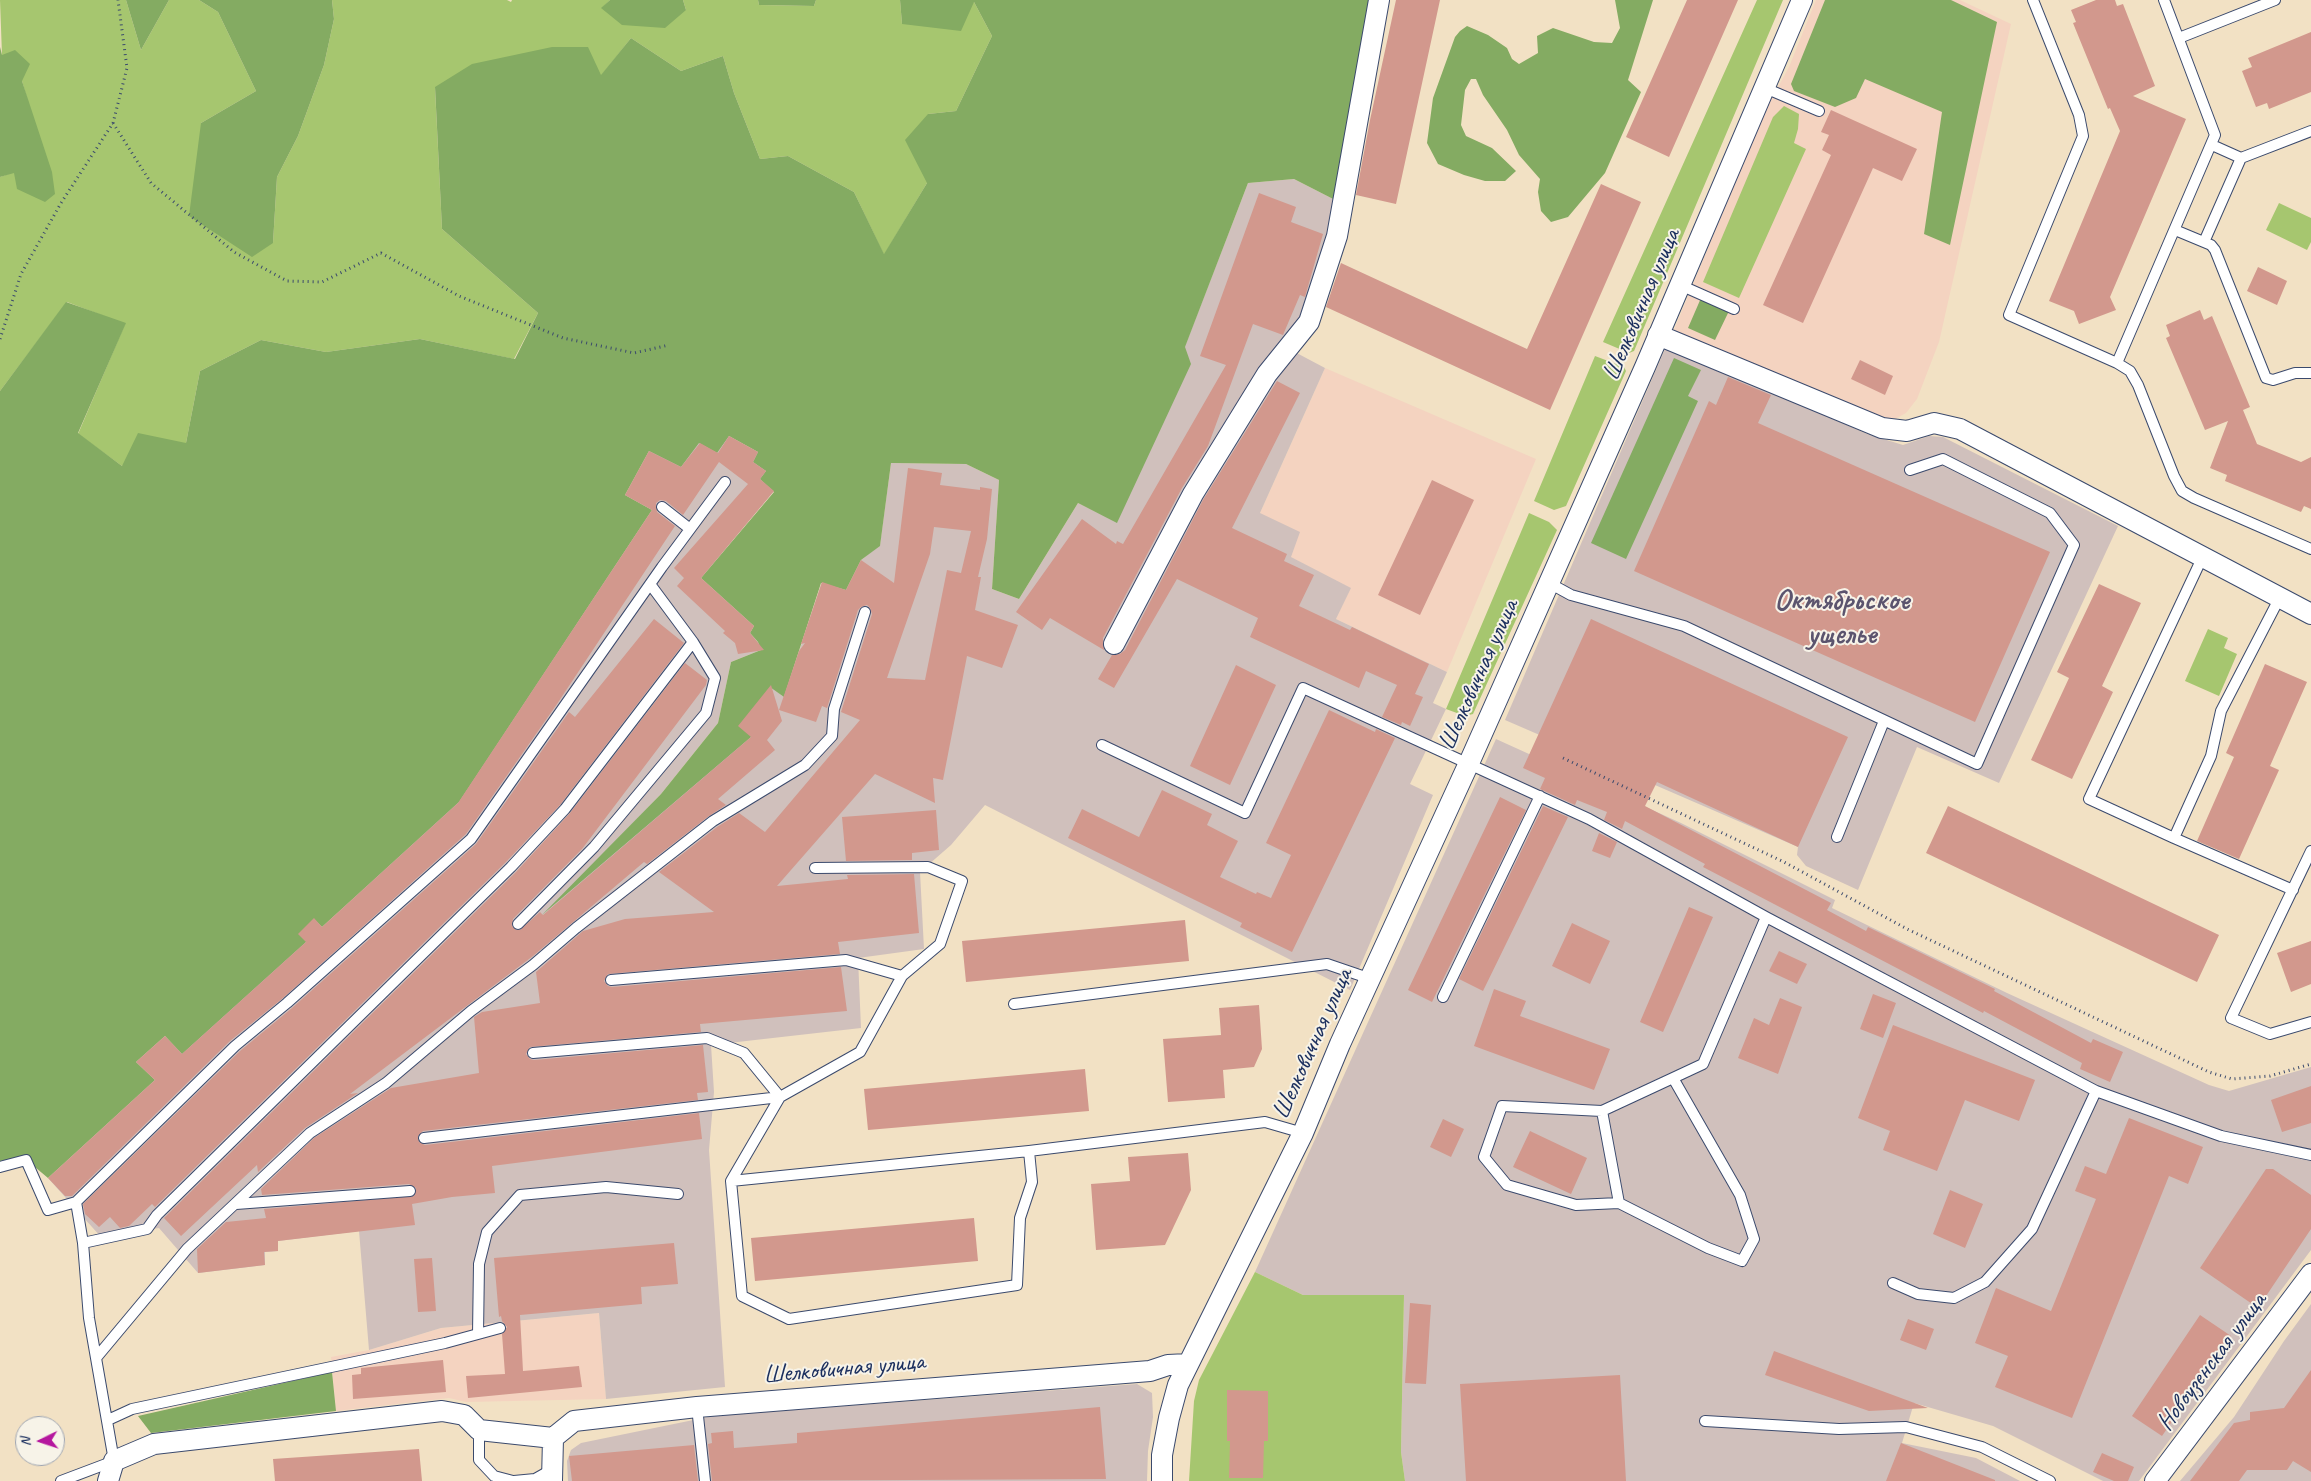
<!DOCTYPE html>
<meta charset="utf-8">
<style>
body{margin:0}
#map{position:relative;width:2311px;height:1481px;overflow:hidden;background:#f2e1c4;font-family:Caveat,sans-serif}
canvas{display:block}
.north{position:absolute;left:15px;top:1416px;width:50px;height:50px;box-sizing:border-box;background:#f7f3e8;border:1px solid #9fa5b1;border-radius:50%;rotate:266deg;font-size:14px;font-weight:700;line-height:20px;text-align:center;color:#1b2f5e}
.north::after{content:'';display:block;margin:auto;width:18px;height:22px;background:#b5179e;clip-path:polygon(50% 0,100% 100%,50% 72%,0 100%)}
</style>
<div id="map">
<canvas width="2311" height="1481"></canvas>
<div class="north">N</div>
</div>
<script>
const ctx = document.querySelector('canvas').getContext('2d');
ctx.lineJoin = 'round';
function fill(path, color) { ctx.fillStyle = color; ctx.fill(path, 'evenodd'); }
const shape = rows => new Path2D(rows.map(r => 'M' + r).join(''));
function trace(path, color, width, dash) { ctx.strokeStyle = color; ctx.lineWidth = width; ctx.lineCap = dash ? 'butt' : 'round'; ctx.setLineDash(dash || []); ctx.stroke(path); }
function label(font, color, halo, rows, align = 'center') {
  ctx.font = font + ' Caveat,sans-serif'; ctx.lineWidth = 4; ctx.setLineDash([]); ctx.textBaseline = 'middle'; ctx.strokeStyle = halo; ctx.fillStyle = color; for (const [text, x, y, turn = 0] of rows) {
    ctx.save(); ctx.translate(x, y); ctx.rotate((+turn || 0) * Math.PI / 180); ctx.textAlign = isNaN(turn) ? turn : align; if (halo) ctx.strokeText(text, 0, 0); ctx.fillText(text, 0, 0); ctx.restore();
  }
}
fill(shape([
 [1816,0,1960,0,2011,24,1939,342,1917,399,1906,413,1895,419,1879,418,1681,339,1674,330,1764,113,1789,67],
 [1325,368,1536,459,1447,672,1336,619,1350,588,1290,557,1260,513],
 [599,1313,606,1399,466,1402,449,1398,336,1411,331,1357,369,1350,441,1328]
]), '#f4d3c0');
fill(shape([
 [1294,179,1337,201,1291,350,1325,368,1260,513,1300,532,1291,557,1351,588,1336,619,1447,672,1433,703,1446,709,1410,784,1433,795,1350,990,985,805,951,845,920,872,924,949,858,958,861,1028,711,1045,714,1092,709,1150,725,1387,606,1399,599,1313,441,1328,369,1350,359,1231,278,1241,278,1251,265,1252,265,1265,198,1273,159,1228,101,1237,48,1178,155,1080,136,1062,165,1036,182,1053,314,918,322,927,458,802,652,510,625,495,649,451,729,436,758,452,774,491,701,578,754,626,750,633,758,642,761,650,731,662,718,723,661,794,549,910,770,686,784,697,822,582,846,590,861,560,880,545,891,463,966,464,999,480,992,589,1019,599,1078,503,1117,522,1248,183],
 [1665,349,1676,349,1867,434,1903,445,1929,436,1943,437,2118,526,1999,783,1917,747,1858,890,1806,866,1797,855,1798,847,1505,720],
 [1496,739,1681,823,1835,900,1832,908,2007,993,2209,1085,2229,1091,2311,1067,2311,1250,2139,1481,2103,1481,1993,1426,1914,1403,1902,1443,1976,1458,2020,1481,1405,1481,1401,1452,1404,1296,1303,1295,1255,1272],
 [2311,1304,2311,1481,2180,1481,2234,1417,2284,1341],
 [1137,1384,1152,1393,1153,1417,1148,1451,1147,1481,568,1481,567,1461,571,1450,581,1443,713,1416]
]), '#d0c0bc');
fill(shape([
 [0,0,126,0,141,50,169,0,199,0,218,12,256,91,201,123,273,243,277,177,298,136,324,65,334,19,332,0,507,0,511,2,512,0,610,0,602,8,686,10,683,0,758,0,759,5,814,6,816,0,900,0,902,24,974,2,992,36,956,111,928,114,927,183,884,255,854,192,788,156,760,159,734,93,723,56,681,71,631,38,601,76,435,88,442,229,538,313,514,359,420,339,326,352,261,340,200,371,186,443,122,466,78,434,125,324,67,302,0,391,0,177,14,172,35,126,22,81,2,55],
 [1757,0,1783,0,1634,351,1629,353,1603,342],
 [1784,106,1799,114,1798,129,1794,143,1806,149,1739,298,1703,282,1773,117],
 [2279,203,2311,218,2311,242,2307,250,2266,230],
 [1595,356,1624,367,1626,371,1566,506,1554,510,1534,501],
 [1529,513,1549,522,1557,530,1473,714,1465,716,1446,709],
 [2208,629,2228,638,2224,648,2237,654,2219,696,2185,681],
 [1255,1272,1303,1295,1404,1295,1401,1452,1405,1481,1189,1481,1194,1401,1199,1380]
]), '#a6c66f');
fill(shape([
 [126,0,169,0,141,50],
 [199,0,332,0,334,19,324,65,298,136,277,177,273,243,252,257,189,216,201,123,256,91,218,12],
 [610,0,683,0,686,10,665,28,622,25,601,8],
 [758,0,816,0,814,6,759,5],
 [900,0,1370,0,1337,201,1294,179,1248,183,1185,347,1191,364,1117,523,1078,503,1019,599,992,589,999,480,966,464,891,463,880,546,861,560,846,590,821,583,784,697,770,687,751,737,542,915,661,794,718,723,731,662,761,650,758,642,750,633,754,626,701,578,774,492,760,479,766,471,753,462,758,452,729,436,717,453,699,443,681,467,649,451,625,495,652,510,459,802,322,927,314,919,306,942,182,1054,165,1036,136,1062,155,1080,48,1178,23,1157,0,1161,0,391,66,302,126,323,78,433,122,466,138,433,186,443,200,371,261,340,326,352,420,339,515,359,538,313,442,229,435,87,472,64,552,47,588,47,601,75,631,38,681,71,723,56,734,93,760,159,788,156,854,192,884,254,927,183,905,140,928,114,956,111,992,36,974,2,961,31,902,24],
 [1615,0,1653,0,1628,80,1641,92,1605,173,1568,217,1551,222,1541,211,1538,192,1540,179,1519,155,1507,130,1483,95,1476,79,1471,79,1465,90,1461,125,1466,136,1492,148,1516,171,1505,181,1485,181,1464,175,1438,164,1427,143,1433,98,1455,37,1460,31,1467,26,1488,35,1507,48,1512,59,1519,64,1538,53,1537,36,1553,28,1594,42,1612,43,1620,28],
 [1825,0,1951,0,1997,22,1950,245,1924,234,1942,112,1865,79,1856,98,1835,107,1794,91,1791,84],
 [0,47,2,55,15,50,30,64,22,81,52,172,55,194,45,202,17,189,14,173,0,177],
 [1701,298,1729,311,1715,340,1688,328],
 [1674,358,1701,370,1688,396,1698,401,1626,559,1591,543],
 [332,1372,336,1411,151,1433,138,1416]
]), '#84ab62');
fill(shape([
 [1396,0,1440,0,1396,204,1356,195,1370,120],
 [1687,0,1738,0,1669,157,1626,137],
 [2096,0,2115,0,2117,6,2123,4,2155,86,2133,96,2186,119,2110,297,2116,310,2079,324,2074,311,2049,301,2120,131,2110,108,2108,109,2073,23,2076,22,2071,10],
 [2311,32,2311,92,2269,109,2267,103,2256,107,2242,71,2252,67,2248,58],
 [1831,110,1917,149,1902,181,1873,168,1803,323,1763,305,1831,155,1822,150,1829,135,1821,132],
 [1601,184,1641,202,1550,410,1326,307,1341,263,1527,349],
 [1259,193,1296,207,1291,222,1323,234,1305,297,1300,295,1283,335,1253,324,1208,446,1182,488,1103,638,1104,650,1050,618,1042,630,1016,612,1082,519,1116,544,1117,541,1123,544,1226,365,1200,356],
 [2258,267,2287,281,2277,305,2247,291],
 [2200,310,2204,320,2212,316,2250,407,2243,410,2257,444,2301,462,2311,457,2311,509,2304,506,2301,512,2225,481,2227,475,2210,468,2228,421,2205,430,2166,338,2170,336,2166,325],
 [1860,360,1893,376,1885,395,1851,379],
 [1728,377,1771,395,1758,423,2050,552,1975,722,1634,571,1709,401,1716,405],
 [1277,381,1300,393,1232,528,1287,554,1284,561,1314,575,1299,606,1350,630,1352,627,1429,664,1415,694,1423,697,1410,726,1402,722,1401,725,1382,717,1397,685,1366,671,1359,688,1250,637,1258,618,1177,579,1114,688,1098,679,1112,655,1120,654,1125,650,1203,500],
 [729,436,758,452,753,462,766,471,760,479,774,491,701,578,754,626,750,633,764,650,738,654,735,643,723,633,725,631,677,586,684,578,674,568,748,484,719,462,683,515,666,501,660,500,656,503,657,512,675,526,557,704,466,834,283,998,230,1041,72,1196,65,1196,48,1178,155,1080,136,1062,165,1036,182,1054,306,942,298,934,314,918,322,927,458,803,652,510,625,495,649,451,681,467,700,443,718,453],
 [908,468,942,473,940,485,980,490,980,487,992,489,987,539,978,577,981,577,975,610,1018,625,1002,668,967,656,943,780,933,778,935,803,875,774,777,886,848,879,847,875,914,874,919,933,838,942,840,954,608,974,604,981,608,986,612,987,841,967,847,1011,700,1024,701,1032,530,1047,526,1054,530,1059,534,1060,703,1045,708,1092,697,1093,698,1100,423,1131,418,1136,419,1142,425,1145,699,1113,702,1139,492,1166,495,1193,452,1197,412,1204,415,1225,278,1241,278,1251,264,1252,265,1265,198,1273,197,1249,226,1222,266,1218,264,1209,414,1196,416,1188,409,1184,262,1195,261,1189,314,1138,391,1088,479,1073,474,1017,482,1012,540,1003,536,972,583,931,625,919,714,912,659,872,717,827,739,813,765,832,860,720,841,712,872,614,870,608,867,605,861,607,858,610,827,708,822,706,816,722,779,710,799,651,805,643,801,644,822,582,846,590,861,560,894,583],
 [934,527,971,531,961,573,947,570,925,680,887,678,930,554],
 [1432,480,1474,500,1420,615,1378,595],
 [2099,584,2141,603,2102,686,2113,692,2072,779,2031,760,2069,678,2057,672],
 [654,619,684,643,560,805,506,862,155,1207,152,1204,129,1226,120,1228,110,1217,99,1227,85,1214,83,1204,240,1051,292,1008,476,844,569,712,575,717],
 [1591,619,1848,737,1798,847,1657,782,1645,806,1831,903,1827,910,1866,931,1868,927,1995,989,1994,991,2091,1043,2093,1039,2123,1052,2110,1082,2080,1069,2082,1063,1984,1011,1983,1013,1703,867,1705,864,1625,821,1622,829,1604,820,1607,812,1577,800,1575,805,1540,789,1545,778,1523,768],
 [685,663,707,680,706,685,582,849,513,919,512,926,516,930,520,930,540,912,543,915,751,737,738,726,771,685,782,721,767,740,775,750,718,799,726,805,709,816,647,864,644,862,533,956,350,1094,358,1093,305,1128,258,1172,257,1165,181,1236,164,1218,516,872,570,813],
 [2265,664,2307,682,2270,766,2279,770,2239,859,2197,841,2234,757,2226,753],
 [1236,665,1276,685,1230,785,1190,766],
 [1329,710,1375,732,1376,729,1395,738,1292,952,1240,927,1242,923,1068,838,1082,809,1139,837,1162,790,1212,814,1207,825,1238,841,1220,877,1256,894,1257,892,1271,898,1291,855,1266,843],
 [1500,797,1526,810,1432,1002,1408,990],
 [1543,806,1568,817,1483,991,1459,979],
 [1948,806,2219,935,2197,982,1926,853],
 [936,810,939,850,912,853,912,860,846,861,842,817],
 [1599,833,1617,842,1610,858,1592,851],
 [1689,907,1713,917,1663,1032,1640,1022],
 [1185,920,1189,961,966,982,962,941],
 [1572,923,1610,941,1590,984,1552,966],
 [2311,941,2311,984,2291,992,2277,953],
 [1779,951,1807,964,1797,984,1769,971],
 [1494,989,1526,1001,1520,1016,1610,1049,1594,1090,1474,1046],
 [1873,994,1896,1003,1883,1038,1860,1029],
 [1780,998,1802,1007,1778,1074,1738,1058,1754,1018,1769,1025],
 [1259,1005,1262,1049,1254,1067,1223,1070,1225,1098,1168,1102,1163,1039,1221,1035,1219,1008],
 [1893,1025,2035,1080,2019,1121,1965,1100,1937,1171,1883,1150,1890,1131,1858,1118],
 [1085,1069,1089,1111,868,1130,864,1089],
 [2311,1086,2311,1123,2282,1132,2271,1100],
 [2129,1118,2203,1147,2188,1184,2169,1176,2072,1418,1995,1387,2008,1356,1975,1343,1996,1288,2051,1311,2096,1199,2075,1191,2085,1166,2106,1174],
 [1443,1119,1464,1129,1451,1157,1430,1147],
 [1530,1131,1587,1158,1571,1194,1513,1167],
 [1188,1153,1191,1190,1165,1245,1096,1250,1091,1184,1130,1181,1128,1157],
 [2266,1169,2273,1169,2311,1195,2311,1229,2258,1308,2200,1268],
 [1950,1190,1983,1204,1965,1248,1933,1234],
 [974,1218,978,1261,755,1281,751,1238],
 [674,1243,678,1284,641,1287,642,1304,520,1315,523,1371,579,1366,582,1387,468,1398,466,1376,505,1374,502,1334,507,1327,502,1321,501,1316,499,1317,494,1258],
 [432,1258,436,1311,418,1312,414,1259],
 [1410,1303,1431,1305,1426,1384,1405,1383],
 [2200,1315,2231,1336,2162,1436,2132,1416],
 [1908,1319,1934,1329,1926,1350,1900,1340],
 [1774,1351,1928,1408,1869,1411,1765,1375],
 [443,1360,446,1392,353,1399,352,1375,361,1374,361,1368],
 [2311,1370,2311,1472,2293,1461,2287,1470,2247,1470,2239,1481,2190,1481,2234,1423,2250,1420,2250,1412,2284,1408],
 [1620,1375,1626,1481,1466,1481,1460,1384],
 [1227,1390,1268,1391,1268,1441,1264,1441,1263,1478,1229,1478,1230,1441,1227,1441],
 [1100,1407,1106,1479,712,1481,708,1444,712,1443,711,1433,733,1431,734,1448,797,1443,797,1433],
 [1901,1443,1995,1480,1995,1481,1886,1481],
 [694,1445,698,1481,572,1481,569,1456],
 [419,1449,422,1481,275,1481,273,1459],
 [2102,1453,2134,1467,2128,1481,2114,1481,2093,1472]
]), '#d2988d');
const service = shape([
 [2033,0,2079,115,2083,136,2009,315,2117,363,2130,371,2138,385,2174,476,2182,491,2194,498,2311,549],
 [2179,38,2275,0],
 [1765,88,1819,111],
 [2212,145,2241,158,2311,131],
 [2175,230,2211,245,2215,250,2266,378,2273,380,2295,373,2311,373],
 [2204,242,2241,158],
 [1680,285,1734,309],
 [2117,363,2215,135,2164,0],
 [662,507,690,529],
 [1549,583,1571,595,1684,626,1977,764,2074,545,2050,513,1943,459,1910,470],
 [2280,597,2221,711,2211,756,2174,838,2293,890],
 [1102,745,1245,813,1303,688,1589,819,1766,917,2096,1091,2221,1136,2311,1155],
 [1837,837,1884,721],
 [2174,838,2089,799,2203,556],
 [2311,851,2231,1018,2270,1034,2311,1022],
 [518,924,594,847,706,713,715,678,693,642,650,584],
 [611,980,846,960,902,976],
 [1443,997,1540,796],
 [1014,1004,1327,964,1371,979],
 [533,1053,707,1038,744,1053,780,1097,731,1181],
 [1673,1078,1740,1195,1754,1239,1742,1261,1708,1248,1619,1203,1576,1205,1507,1185,1484,1157,1502,1106,1602,1111,1673,1078,1703,1064,1766,917],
 [1602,1111,1619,1203],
 [424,1138,780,1097,860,1052,902,976,940,944,962,881,928,867,815,868],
 [1029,1151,1032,1182,1020,1218,1017,1285,789,1319,742,1296,731,1181,1029,1151,1265,1122,1303,1133],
 [0,1167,26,1160,48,1210,76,1202,235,1046,287,1003,471,839,662,567,725,482],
 [236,1204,410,1191],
 [83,1243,147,1229,157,1215,511,867,565,809,693,642],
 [1893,1283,1918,1294,1954,1298,1985,1282,2032,1229,2096,1091],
 [478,1334,479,1264,487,1232,520,1195,606,1187,678,1194],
 [96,1358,187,1249,310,1133,386,1083,471,1011,533,965,576,928,713,821,805,765,832,736,834,709,865,612],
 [697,1407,705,1481],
 [108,1420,132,1409,445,1343,500,1328],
 [1705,1421,1839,1429,1906,1427,1982,1447,2050,1481],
 [479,1430,479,1460,494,1476,513,1481],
 [61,1481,114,1461,89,1318,83,1243,76,1202],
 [514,1481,535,1479,551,1470]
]);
const minor = shape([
 [1658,335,1882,428,1907,431,1934,423,1960,429,2311,614],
 [1114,644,1193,494,1267,374,1309,322,1337,236,1379,0],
 [108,1481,114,1461,154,1444,442,1411,464,1415,479,1430,553,1438],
 [552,1481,553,1438,574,1421,697,1407,1150,1371,1168,1365,1188,1364],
 [1162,1481,1162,1455,1169,1418,1178,1385,1303,1133,1340,1044,1469,763,1645,367,1802,0],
 [2155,1481,2311,1274]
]);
trace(service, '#3b4a6d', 12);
trace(minor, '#3b4a6d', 22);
trace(shape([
 [113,123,151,183,234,252,287,281,322,282,381,253,459,296,563,338,634,353,669,345],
 [0,339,21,274,61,203,113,123,127,68,118,0],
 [1563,758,1784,862,1907,929,2209,1072,2232,1079,2270,1076,2311,1064]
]), '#3b4a6d', 3, [1, 4]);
trace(service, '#fff', 10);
trace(minor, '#fff', 20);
label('25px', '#1b2f5e', '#f7f3e8', [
 ["Шелковичная улица",1642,305,-67],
 ["Шелковичная улица",1479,675,-66],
 ["Шелковичная улица",1313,1044,-66],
 ["Новоузенская улица",2212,1362,-53],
 ["Шелковичная улица",844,1369,-5]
]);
label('bold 30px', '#5b546e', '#f7f3e8', [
 ["Октябрьское",1842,601],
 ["ущелье",1842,635]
]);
</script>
